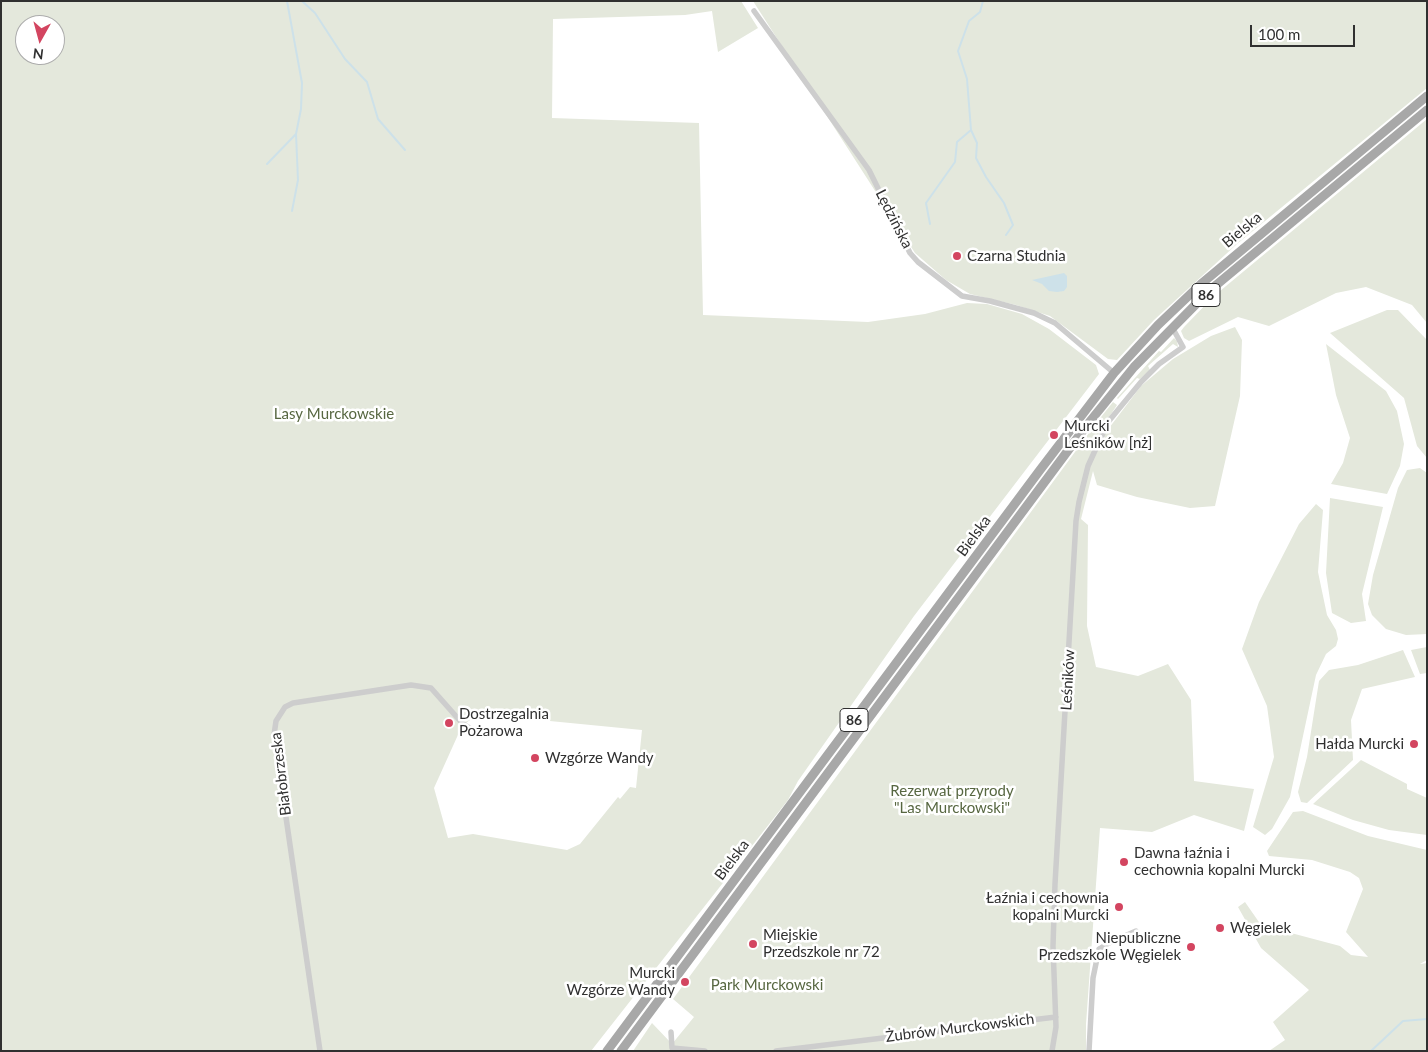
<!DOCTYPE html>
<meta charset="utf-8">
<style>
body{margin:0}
#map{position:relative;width:1428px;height:1052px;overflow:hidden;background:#fff;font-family:Lato,sans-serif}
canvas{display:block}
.frame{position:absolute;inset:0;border:2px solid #303030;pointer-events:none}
.north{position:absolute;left:15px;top:15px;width:50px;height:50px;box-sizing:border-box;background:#fff;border:1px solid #acacac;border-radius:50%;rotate:187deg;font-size:14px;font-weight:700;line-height:20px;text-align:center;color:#303030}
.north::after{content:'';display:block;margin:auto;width:18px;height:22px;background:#d34560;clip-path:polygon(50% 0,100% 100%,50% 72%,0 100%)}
.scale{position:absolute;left:1250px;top:25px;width:105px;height:22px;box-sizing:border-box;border:2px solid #303030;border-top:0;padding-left:6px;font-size:15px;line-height:18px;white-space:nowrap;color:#303030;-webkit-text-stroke:4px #fff;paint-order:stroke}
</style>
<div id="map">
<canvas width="1428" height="1052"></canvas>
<div class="frame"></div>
<div class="north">N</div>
<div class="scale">100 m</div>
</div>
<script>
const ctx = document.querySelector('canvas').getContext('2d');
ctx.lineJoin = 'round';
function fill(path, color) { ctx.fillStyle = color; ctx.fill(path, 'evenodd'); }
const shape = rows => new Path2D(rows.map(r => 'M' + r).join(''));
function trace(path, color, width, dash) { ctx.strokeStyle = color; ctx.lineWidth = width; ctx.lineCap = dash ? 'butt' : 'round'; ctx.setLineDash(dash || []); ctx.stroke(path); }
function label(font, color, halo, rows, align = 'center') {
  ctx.font = font + ' Lato,sans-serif'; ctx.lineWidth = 5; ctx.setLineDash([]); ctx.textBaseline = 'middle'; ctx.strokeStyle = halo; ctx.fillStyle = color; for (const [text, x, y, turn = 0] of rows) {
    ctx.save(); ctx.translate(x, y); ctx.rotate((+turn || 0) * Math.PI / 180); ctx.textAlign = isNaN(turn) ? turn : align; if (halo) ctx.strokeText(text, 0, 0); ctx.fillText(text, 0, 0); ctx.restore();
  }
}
fill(shape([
 [1,1,741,1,758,28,718,52,712,11,685,15,553,19,552,118,699,123,703,315,868,322,925,314,967,303,987,304,1022,314,1049,329,1096,365,1099,374,914,616,798,781,788,800,591,1051,1,1051],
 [25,25,55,25,55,55,25,55],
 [478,714,642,730,636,788,630,787,620,799,618,797,580,844,567,850,473,834,448,838,434,788,462,726],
 [753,1,1427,1,1427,88,1237,244,1154,320,1117,360,1108,359,1050,316,1016,305,970,294,946,280,915,253],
 [1427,119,1427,323,1412,305,1366,287,1336,293,1269,326,1238,317,1189,341,1184,338,1181,331,1184,327,1214,296],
 [1387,310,1398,310,1427,340,1427,458,1417,446,1404,398,1330,333],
 [1235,327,1242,340,1240,396,1215,506,1190,508,1137,497,1097,485,1093,471,1081,519,1088,525,1087,626,1096,667,1138,676,1168,664,1191,700,1194,781,1254,789,1244,831,1194,815,1152,832,1100,828,1086,1024,1086,1051,633,1051,652,1023,672,1044,694,1017,673,999,1097,422,1113,402,1117,405,1102,428,1106,432,1141,386,1173,359,1211,336],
 [1174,338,1177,341,1178,347,1173,344,1148,366,1150,370,1140,379,1137,378,1118,399,1117,398,1159,351,1161,352],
 [1326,344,1386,391,1397,411,1404,444,1400,466,1387,494,1331,484,1343,463,1350,438,1336,395],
 [1420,468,1427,473,1427,634,1406,635,1386,629,1372,615,1368,604,1373,575,1398,488,1407,470],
 [1330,498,1383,507,1362,594,1366,621,1351,623,1332,613,1326,573],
 [1316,504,1323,510,1318,572,1327,615,1336,630,1338,639,1336,646,1326,654,1316,675,1290,797,1272,829,1265,835,1253,827,1274,757,1267,706,1242,649,1259,602,1299,524],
 [1427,647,1427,673,1420,674,1411,650],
 [1403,650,1415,677,1362,689,1351,720,1353,760,1307,803,1301,802,1298,792,1307,757,1319,681,1329,670,1358,665],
 [1361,760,1407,784,1407,789,1427,798,1427,835,1389,830,1353,820,1313,804],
 [1303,811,1368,836,1427,850,1427,960,1420,964,1427,963,1427,1051,1269,1051,1285,1040,1273,1022,1309,990,1261,948,1238,907,1245,902,1261,925,1340,946,1351,955,1368,957,1346,932,1363,889,1359,878,1350,872,1312,860,1269,856,1267,851,1293,812]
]), '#e4e8dc');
fill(shape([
 [1064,273,1067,276,1067,287,1064,291,1057,292,1049,291,1042,284,1032,280]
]), '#cde1e9');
trace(shape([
 [302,1,315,13,345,59,367,82,378,119,405,150],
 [983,1,980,12,969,21,958,51,967,79,971,130,977,143,976,158,986,177,1004,203,1013,225,1006,235],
 [267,164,296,134,301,109,302,83,287,1],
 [292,211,298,180,296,134],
 [930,224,926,203,955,162,957,142,971,130],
 [1371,1051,1403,1021,1427,1019]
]), '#cde1e9', 2);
trace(shape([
 [754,11,869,170,910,253,918,262,962,296,990,301,1034,313,1055,323,1114,373],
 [671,1032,672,1048,705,1051],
 [320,1051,274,735,276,721,285,707,293,703,411,685,431,688,462,723,474,731],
 [776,1051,1056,1017],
 [1052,1051,1056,1027,1053,946,1055,884,1076,521,1079,502,1088,466,1108,422,1141,382,1159,364,1183,347,1172,327],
 [1089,1051,1093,978,1099,949,1109,943,1136,931]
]), '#cdcdcd', 5.5);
trace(shape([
 [607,1051,1040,470,1114,373,1158,325,1201,284,1427,96],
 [621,1051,1087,425,1134,367,1209,291,1427,110]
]), '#a8a8a8', 9);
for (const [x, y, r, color] of [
 [957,256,5,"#d34560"],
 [1054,435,5,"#d34560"],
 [449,723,5,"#d34560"],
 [1414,744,5,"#d34560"],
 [535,758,5,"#d34560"],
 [1124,862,5,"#d34560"],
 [1119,907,5,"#d34560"],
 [1220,928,5,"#d34560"],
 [753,944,5,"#d34560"],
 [1191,947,5,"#d34560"],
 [685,982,5,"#d34560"]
]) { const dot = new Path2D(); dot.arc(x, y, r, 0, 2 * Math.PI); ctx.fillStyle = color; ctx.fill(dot); trace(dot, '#fff', 2); }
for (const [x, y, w] of [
 [1206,295,28],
 [854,720,28]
]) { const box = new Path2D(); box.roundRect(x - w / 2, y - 11.5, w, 23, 4); ctx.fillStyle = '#fff'; ctx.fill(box); trace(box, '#303030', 1); }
label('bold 14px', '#303030', null, [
 ["86",1206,295],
 ["86",854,720]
]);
label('15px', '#303030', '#fff', [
 ["Lędzińska",894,219,63],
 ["Bielska",1242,230,-40],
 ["Bielska",974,536,-54],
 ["Leśników",1068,680,-87],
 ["Białobrzeska",281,774,-97],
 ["Bielska",732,860,-53],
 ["Żubrów Murckowskich",960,1028,-7]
]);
label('15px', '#303030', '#fff', [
 ["Czarna Studnia",967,256],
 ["Murcki",1064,426],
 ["Leśników [nż]",1064,443],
 ["Dostrzegalnia",459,714],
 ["Pożarowa",459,731],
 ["Hałda Murcki",1404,744,"right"],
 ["Wzgórze Wandy",545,758],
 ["Dawna łaźnia i",1134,853],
 ["cechownia kopalni Murcki",1134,870],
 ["Łaźnia i cechownia",1109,898,"right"],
 ["kopalni Murcki",1109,915,"right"],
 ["Węgielek",1230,928],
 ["Miejskie",763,935],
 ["Przedszkole nr 72",763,952],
 ["Niepubliczne",1181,938,"right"],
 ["Przedszkole Węgielek",1181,955,"right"],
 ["Murcki",675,973,"right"],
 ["Wzgórze Wandy",675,990,"right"]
], 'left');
label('15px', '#576741', '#fff', [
 ["Lasy Murckowskie",334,414],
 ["Rezerwat przyrody",952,791],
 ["\"Las Murckowski\"",952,808],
 ["Park Murckowski",767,985]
]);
</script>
